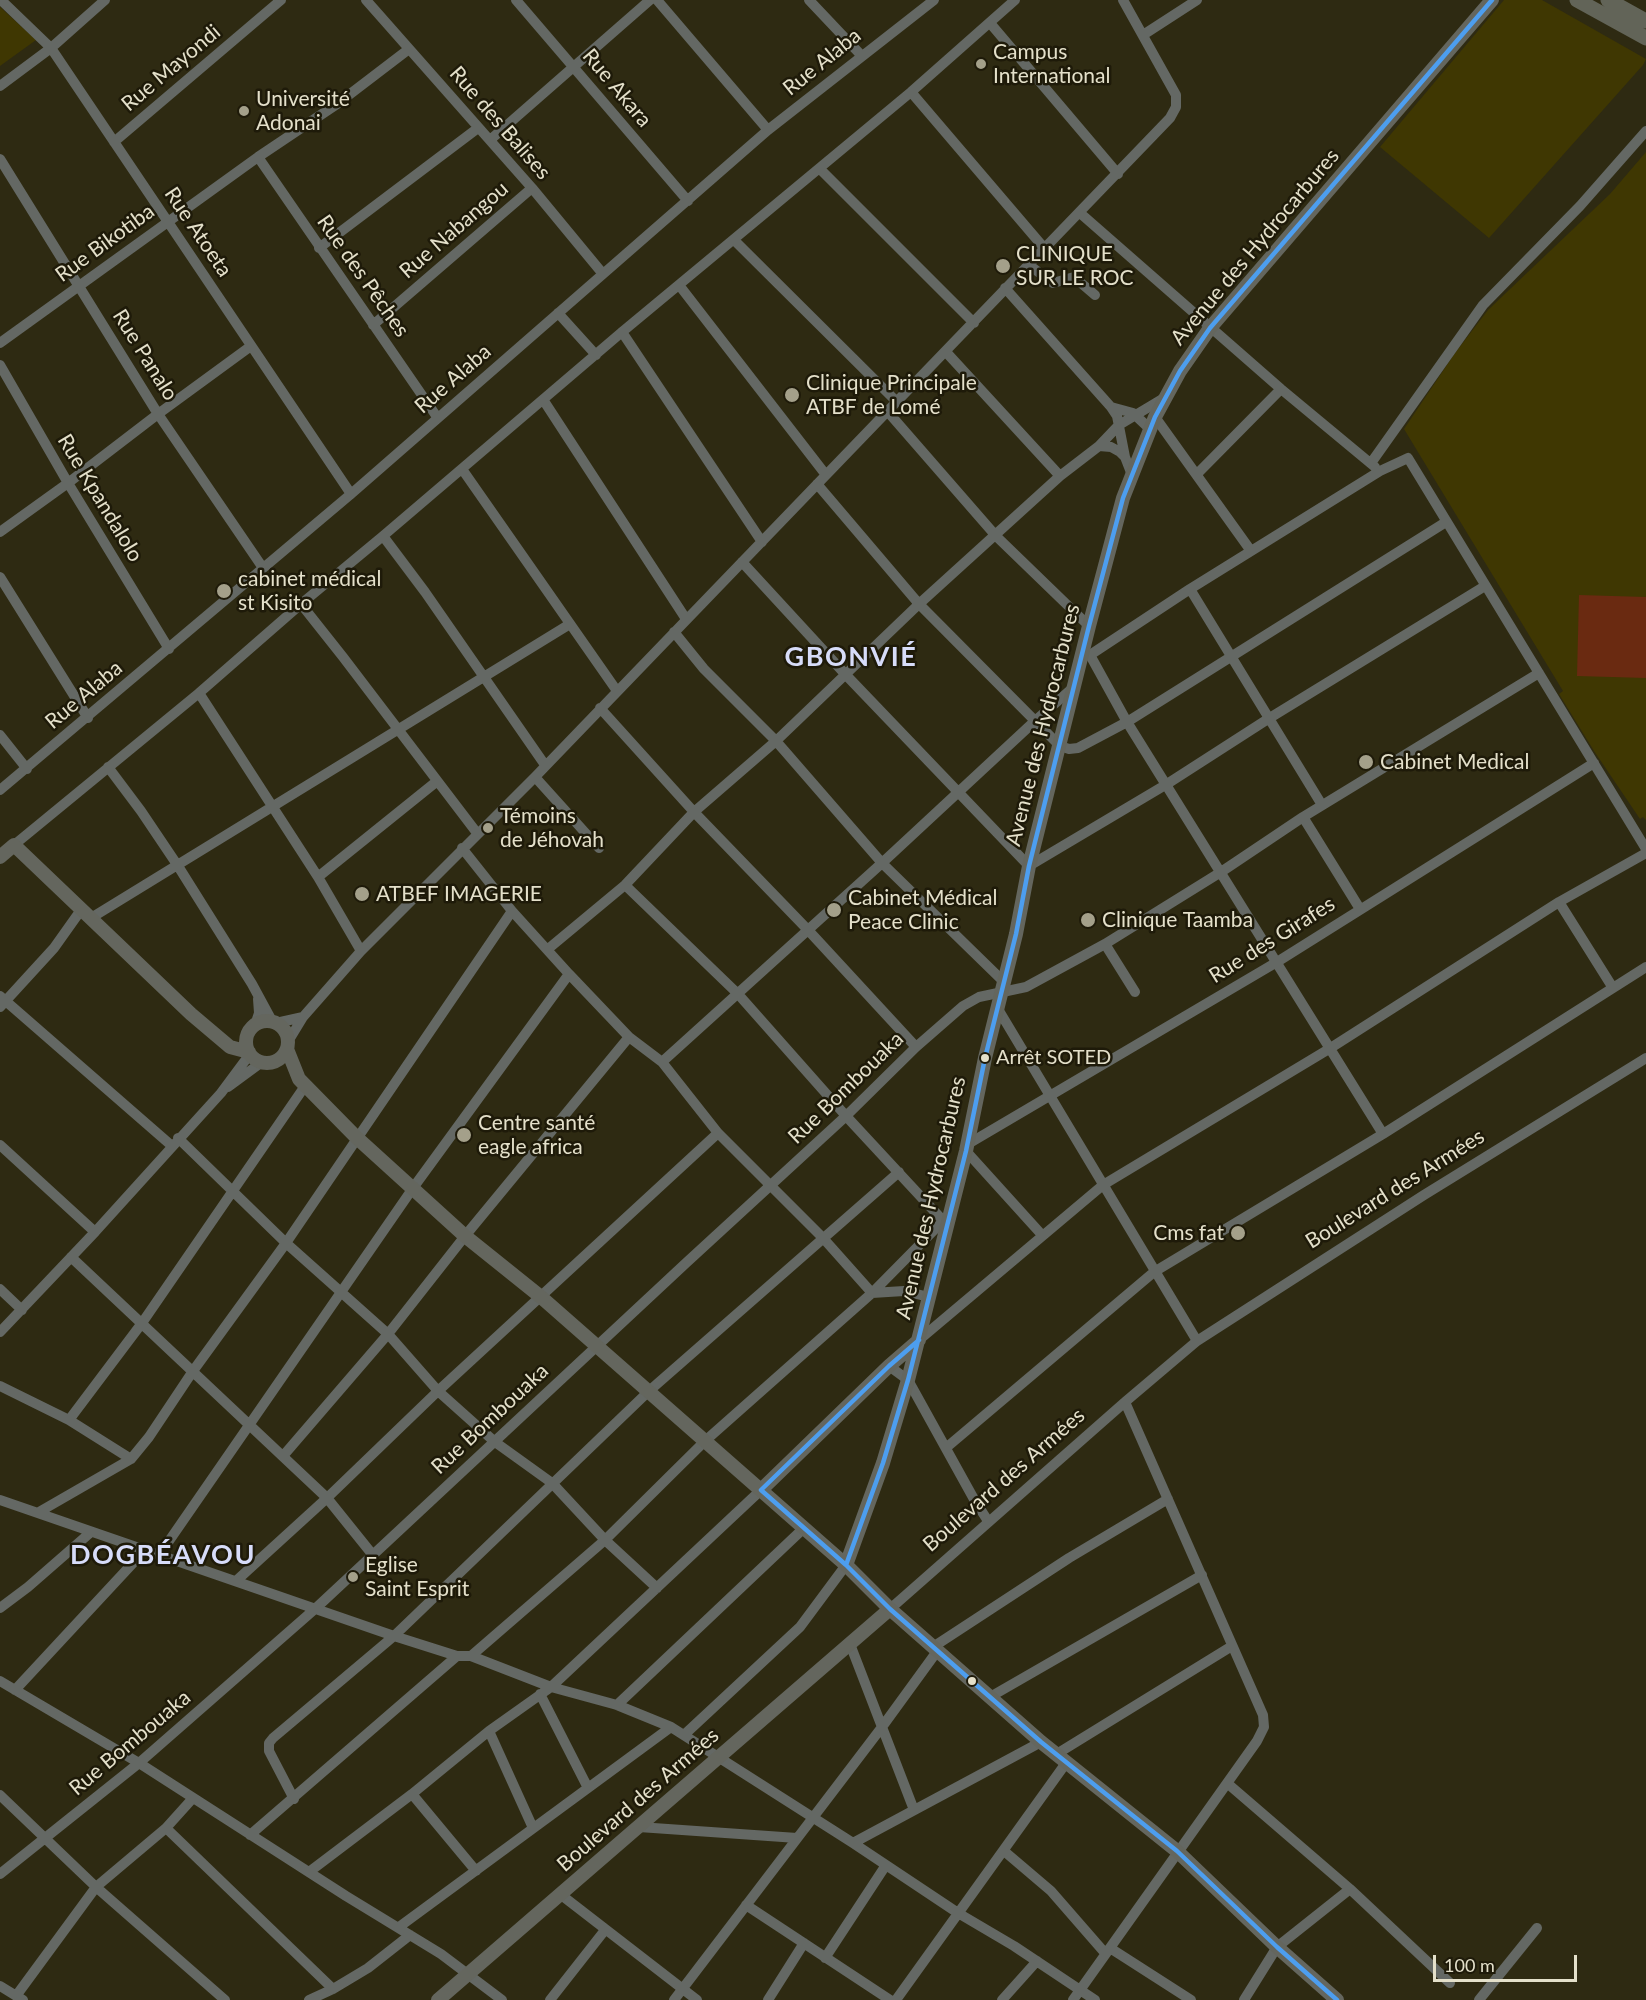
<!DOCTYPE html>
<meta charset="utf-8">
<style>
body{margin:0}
#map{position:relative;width:1646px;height:2000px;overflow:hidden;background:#2e2a12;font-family:Lato,sans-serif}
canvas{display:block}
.scale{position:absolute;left:1433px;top:1955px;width:144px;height:27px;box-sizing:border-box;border:3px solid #e4e0ca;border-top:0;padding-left:8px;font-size:18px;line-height:21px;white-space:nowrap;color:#e4e0ca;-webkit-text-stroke:4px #1e1a09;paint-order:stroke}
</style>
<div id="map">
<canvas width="1646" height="2000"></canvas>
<div class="scale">100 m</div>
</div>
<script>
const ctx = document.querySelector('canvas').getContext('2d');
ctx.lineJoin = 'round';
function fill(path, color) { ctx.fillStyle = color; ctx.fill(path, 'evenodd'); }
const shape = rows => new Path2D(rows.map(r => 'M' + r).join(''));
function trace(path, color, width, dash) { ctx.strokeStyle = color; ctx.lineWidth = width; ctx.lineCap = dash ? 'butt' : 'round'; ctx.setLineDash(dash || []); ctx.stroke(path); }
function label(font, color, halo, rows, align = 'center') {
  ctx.font = font + ' Lato,sans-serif'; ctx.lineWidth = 5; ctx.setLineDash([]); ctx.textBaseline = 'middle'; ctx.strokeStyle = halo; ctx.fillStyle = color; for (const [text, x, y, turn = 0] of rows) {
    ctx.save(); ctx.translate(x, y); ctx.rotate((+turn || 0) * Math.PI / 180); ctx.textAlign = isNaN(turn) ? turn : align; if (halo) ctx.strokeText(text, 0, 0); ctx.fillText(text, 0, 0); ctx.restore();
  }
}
fill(shape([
 [1504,0,1542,0,1646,59,1643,65,1489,238,1380,147],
 [0,7,36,40,0,66],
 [1646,152,1646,820,1643,817,1640,819,1594,751,1559,694,1563,691,1404,429,1455,353,1488,310,1610,194]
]), '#3f3702');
fill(shape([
 [1579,595,1646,597,1646,678,1577,676]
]), '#6a2a11');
trace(shape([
 [1,0,51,48,351,494],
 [366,0,532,188,603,274],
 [516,0,688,201],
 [657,0,768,130],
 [809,0,861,55],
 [990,23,1118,174],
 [1143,35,1197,0],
 [0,86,51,48,105,0],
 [911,92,1045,249],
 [490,140,650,0],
 [114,142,281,0],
 [258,157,437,417],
 [0,159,158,414,263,568],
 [820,169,974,323],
 [1080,213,1281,389,1375,467],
 [734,240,897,402],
 [319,248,478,128],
 [1029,265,1053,283,1074,277,1095,295],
 [679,285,826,475],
 [1005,288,1111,407,1117,416,1125,457],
 [558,313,596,355],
 [373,325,532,188],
 [622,332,762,542],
 [0,343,258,157,337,104,409,49],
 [946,352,1060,476],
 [0,365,68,483,169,649],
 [544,401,686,619],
 [1111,407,1133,413,1151,430],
 [888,412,996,536,1089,626],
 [1155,417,1251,551],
 [1099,446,1111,447,1120,452,1125,457,1132,475],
 [1371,463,1483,305,1580,206,1646,131],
 [462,469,617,691],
 [1197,474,1281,389],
 [817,484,919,604,1060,746,1069,749,1078,748,1127,722,1446,522],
 [0,532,68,483,158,414,251,346],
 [383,536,425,592,545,765],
 [742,562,846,675,1029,866,1167,784,1268,719,1485,586],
 [0,577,88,718],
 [1190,589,1322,805],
 [301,604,343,657,477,833],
 [674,632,704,669,776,741,882,863,1004,982],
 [1090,655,1127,722,1383,1134],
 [1083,656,1090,655,1190,589,1380,471,1408,458,1646,849],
 [199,693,318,877,361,951],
 [600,708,694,812,808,930,916,1047],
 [0,735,27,769],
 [108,767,141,811,178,866,252,984,272,1021],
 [535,777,599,848],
 [0,790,351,494,768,130,934,0],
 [1303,817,1360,909],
 [14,845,199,693,301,604,383,536,622,332,911,92,1015,0],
 [462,848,512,911,569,974,629,1037,662,1062,718,1133,823,1238,872,1293,904,1291,929,1297],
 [318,877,436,782],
 [625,885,738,994,846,1116,948,1226],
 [1559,902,1613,988],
 [91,918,570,624],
 [1105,944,1135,992],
 [548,949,625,885,694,812,776,741,919,604,1060,476,1099,446,1119,425,1164,398],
 [0,996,172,1146],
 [0,1007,54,948,81,910],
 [998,1009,1197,1341],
 [276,1023,303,1017],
 [255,1025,259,1013,258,999],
 [289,1040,303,1017,361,951,535,777,1170,118,1176,107,1176,95,1123,0],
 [662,1062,882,863,1036,720,1075,686],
 [228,1087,262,1062],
 [178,1138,286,1243,388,1334,438,1391,495,1442,552,1483,605,1540,657,1588],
 [968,1144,1277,962,1594,763],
 [0,1145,95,1232],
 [966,1151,1042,1235],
 [71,1257,327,1498,372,1554],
 [0,1289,22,1310],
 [0,1332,95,1232,221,1093,250,1054],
 [919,1340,1103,1185,1329,1049,1559,902,1646,853],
 [889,1366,908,1380,975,1501,988,1521],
 [0,1386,69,1420,131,1459],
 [69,1420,142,1323,305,1086],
 [947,1447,1154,1272,1383,1134,1646,967],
 [283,1456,388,1334,465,1236,629,1037],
 [0,1500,394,1636,457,1656,471,1656,551,1687,617,1705,671,1727,853,1843,958,1913,1014,1946,1095,2000],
 [39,1512,131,1459,149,1437,193,1371,286,1243,512,911],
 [160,1554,413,1188,569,974],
 [236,1581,327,1498,438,1391,718,1133],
 [0,1608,28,1587,91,1532],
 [890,1609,1125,1402,1197,1341,1424,1195,1646,1058],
 [850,1644,914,1810],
 [933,1647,1069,1558,1168,1499],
 [471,1656,605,1540,705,1441,872,1293,943,1221],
 [0,1681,139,1763,346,1896,441,1954,502,2000],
 [15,1690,146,1549],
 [540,1694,588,1788],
 [990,1697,1202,1575],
 [617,1705,804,1528],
 [489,1731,533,1828],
 [684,1735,800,1627,846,1565],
 [1055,1755,1232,1646],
 [1227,1783,1350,1889,1277,1947,1244,2000],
 [412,1794,476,1871],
 [0,1795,96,1887,225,2000],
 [294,1799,269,1751,269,1743,273,1738,394,1636,649,1391,899,1172],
 [639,1827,797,1838],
 [166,1828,333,1989],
 [250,1835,457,1656],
 [853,1843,1041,1742],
 [1004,1851,1051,1891,1105,1953],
 [309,1872,412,1794,489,1731,551,1687,761,1490],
 [0,1874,139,1763,316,1608,686,1263,846,1116,916,1047,963,1006,979,997,1026,987,1105,944,1221,872,1303,817,1539,673],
 [1350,1889,1450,1983],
 [560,1894,697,2000],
 [746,1905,890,2000],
 [399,1927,671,1727],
 [1110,1948,1191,2000],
 [825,1958,886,1865],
 [0,1986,23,2000],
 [16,1996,96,1887,166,1828,193,1798],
 [309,2000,333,1989,368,1968,410,1935],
 [550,2000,605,1930],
 [674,2000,882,1727,938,1650],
 [768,2000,804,1943],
 [896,2000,1066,1763],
 [1002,2000,1037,1961],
 [1073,2000,1257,1741,1264,1727,1263,1715,1125,1402],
 [1479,2000,1537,1928]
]), '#646864', 10);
trace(shape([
 [0,857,14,845,191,1014,230,1047,249,1052],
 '246 1042a21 21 0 1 1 42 0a21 21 0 1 1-42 0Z',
 [287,1049,299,1079,356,1137,465,1236,541,1297,846,1565,890,1609,1041,1742,1177,1851,1277,1947,1337,2000],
 [761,1490,889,1366,919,1340],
 [846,1565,883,1463,908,1380,966,1151,985,1058,1016,934,1029,866,1089,626,1123,498,1155,417,1180,371,1210,328,1492,0],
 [438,2000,890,1609]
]), '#64665e', 14);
trace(shape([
 [1577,0,1646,38],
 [1608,0,1646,21]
]), '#626458', 15);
trace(shape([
 [919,1340,889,1366,761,1490,846,1565,890,1609,1041,1742,1177,1851,1277,1947,1337,2000],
 [846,1565,883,1463,908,1380,966,1151,985,1058,1016,934,1029,866,1089,626,1123,498,1155,417,1180,371,1210,328,1492,0]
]), '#4d9eef', 4.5);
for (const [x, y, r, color] of [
 [981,64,6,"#a4a08a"],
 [244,111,6,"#a4a08a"],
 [1003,266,8,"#a4a08a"],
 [792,395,8,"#a4a08a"],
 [224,591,8,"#a4a08a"],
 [1366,762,8,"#a4a08a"],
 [488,828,6,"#a4a08a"],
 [362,894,8,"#a4a08a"],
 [834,910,8,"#a4a08a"],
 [1088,920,8,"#a4a08a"],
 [985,1058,5,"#e4e0ca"],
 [464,1135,8,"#a4a08a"],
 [1238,1233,8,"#a4a08a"],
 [353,1577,6,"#a4a08a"],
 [972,1681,5,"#e4e0ca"]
]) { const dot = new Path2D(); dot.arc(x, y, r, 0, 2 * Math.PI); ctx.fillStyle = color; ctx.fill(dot); trace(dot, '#1e1a09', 2); }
label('20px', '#e4e0ca', '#1e1a09', [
 ["Arrêt SOTED",996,1058]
], 'left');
label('21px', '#e4e0ca', '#1e1a09', [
 ["Campus",993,52],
 ["International",993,76],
 ["Université",256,99],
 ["Adonai",256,123],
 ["CLINIQUE",1016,254],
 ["SUR LE ROC",1016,278],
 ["Clinique Principale",806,383],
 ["ATBF de Lomé",806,407],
 ["cabinet médical",238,579],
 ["st Kisito",238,603],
 ["Cabinet Medical",1380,762],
 ["Témoins",500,816],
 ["de Jéhovah",500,840],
 ["ATBEF IMAGERIE",376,894],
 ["Cabinet Médical",848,898],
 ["Peace Clinic",848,922],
 ["Clinique Taamba",1102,920],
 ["Centre santé",478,1123],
 ["eagle africa",478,1147],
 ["Cms fat",1224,1233,"right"],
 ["Eglise",365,1565],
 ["Saint Esprit",365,1589]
], 'left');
label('21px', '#e4e0ca', '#1e1a09', [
 ["Rue Alaba",822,62,-39],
 ["Rue Mayondi",171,68,-40],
 ["Rue Akara",617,88,50],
 ["Rue des Balises",500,123,49],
 ["Rue Nabangou",454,230,-41],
 ["Rue Atoeta",198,232,56],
 ["Rue Bikotiba",105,243,-36],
 ["Avenue des Hydrocarbures",1255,247,-50],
 ["Rue des Pêches",363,276,55],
 ["Rue Panalo",145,355,58],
 ["Rue Alaba",453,379,-41],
 ["Rue Kpandalolo",100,498,59],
 ["Rue Alaba",84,695,-40],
 ["Avenue des Hydrocarbures",1043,725,-76],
 ["Rue des Girafes",1272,940,-32],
 ["Rue Bombouaka",846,1088,-44],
 ["Boulevard des Armées",1395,1189,-32],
 ["Avenue des Hydrocarbures",931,1198,-77],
 ["Rue Bombouaka",490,1419,-43],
 ["Boulevard des Armées",1004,1480,-41],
 ["Rue Bombouaka",130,1743,-40],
 ["Boulevard des Armées",638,1800,-41]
]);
ctx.letterSpacing = '1.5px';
label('bold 27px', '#d7dcf9', '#1e1a09', [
 ["GBONVIÉ",851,657],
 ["DOGBÉAVOU",163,1555]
]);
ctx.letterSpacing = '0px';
</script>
